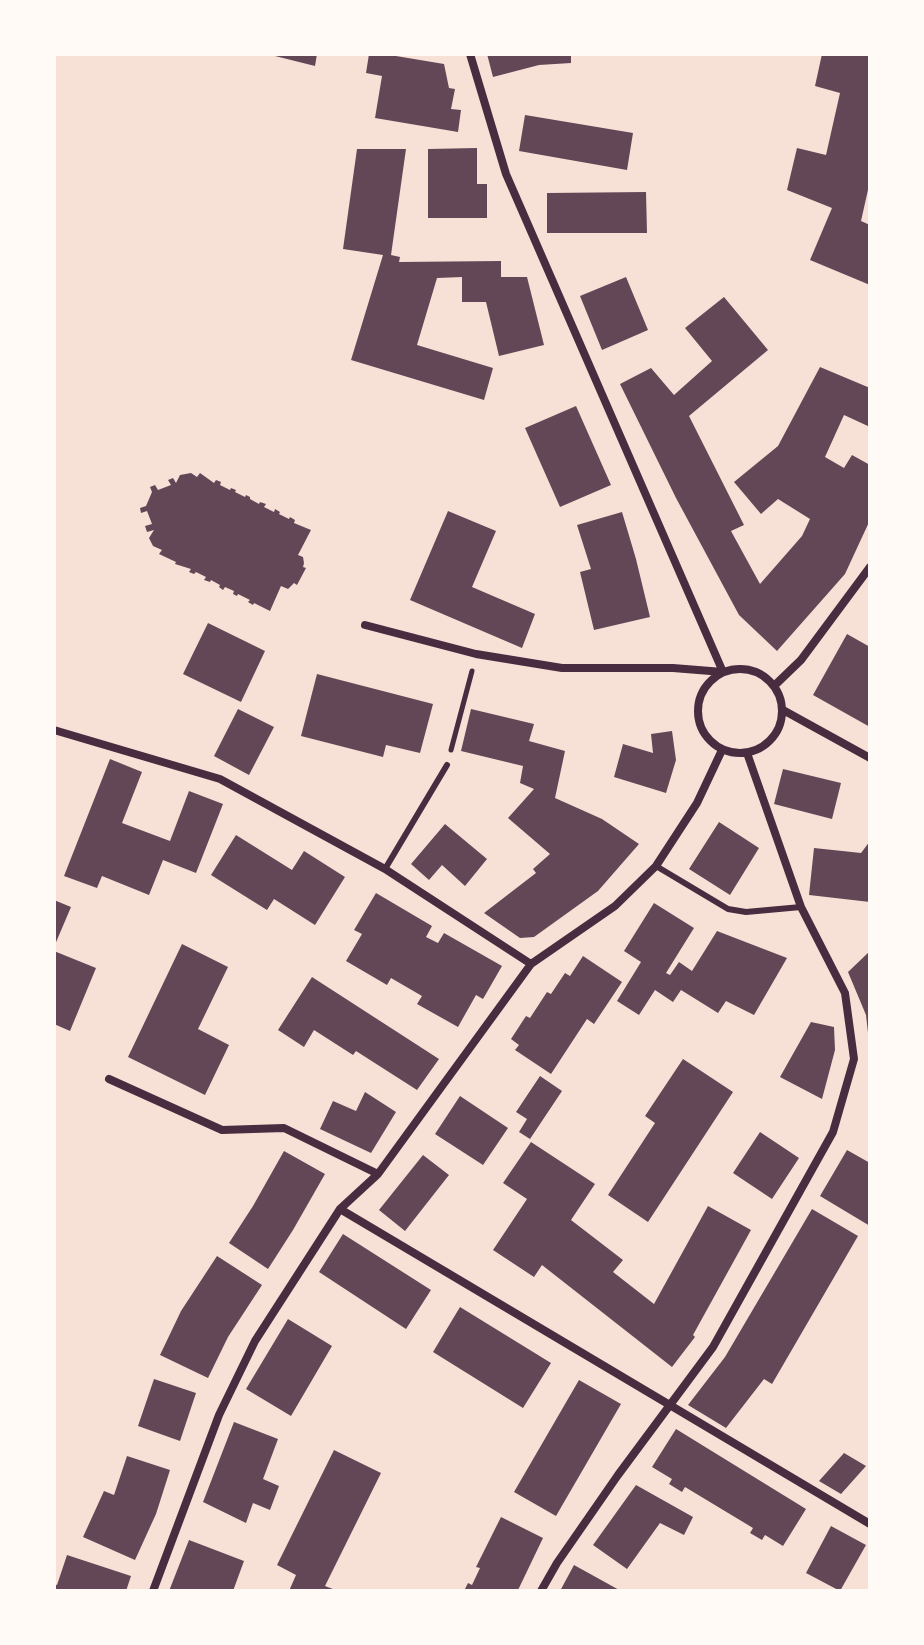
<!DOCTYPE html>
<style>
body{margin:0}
#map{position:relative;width:924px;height:1645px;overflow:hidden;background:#f7e1d7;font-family:Helvetica,sans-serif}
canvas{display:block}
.frame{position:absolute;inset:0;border:56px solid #fffaf5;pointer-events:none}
</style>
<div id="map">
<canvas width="924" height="1645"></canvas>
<div class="frame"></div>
</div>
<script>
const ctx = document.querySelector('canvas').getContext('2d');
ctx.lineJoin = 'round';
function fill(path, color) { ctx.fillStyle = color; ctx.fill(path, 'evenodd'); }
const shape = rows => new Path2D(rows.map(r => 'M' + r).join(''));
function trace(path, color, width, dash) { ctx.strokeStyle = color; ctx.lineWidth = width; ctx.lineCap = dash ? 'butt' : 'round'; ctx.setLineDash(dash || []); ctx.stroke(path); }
fill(shape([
 [267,54,317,54,315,66],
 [369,54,384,54,444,64,449,88,455,89,451,109,461,110,458,132,375,118,382,76,366,73],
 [487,54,571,54,571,63,539,65,493,77],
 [822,54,870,54,870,181,861,221,870,225,870,285,810,260,832,208,787,190,797,148,826,155,840,93,815,86],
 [525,115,633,133,627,170,519,151],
 [477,148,477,184,487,184,487,218,428,218,428,149],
 [357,149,406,149,391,255,400,257,399,262,501,261,501,277,527,277,544,345,499,356,486,302,462,302,462,277,437,278,417,345,493,368,484,400,351,360,383,255,343,249],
 [646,192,647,233,547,233,547,193],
 [626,277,648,330,602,350,580,296],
 [724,297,768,350,689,416,744,525,731,531,760,584,802,536,810,519,778,499,761,514,734,482,778,446,820,367,870,388,870,427,844,415,825,457,844,468,852,455,870,465,870,520,845,574,777,651,739,615,676,498,620,384,651,368,674,395,712,361,685,328],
 [576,406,611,485,560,507,525,428],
 [191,473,197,477,200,473,214,483,216,480,221,482,220,485,230,490,231,488,236,490,235,492,245,497,246,495,250,497,250,499,259,504,260,502,266,504,264,507,274,512,275,509,280,512,279,514,289,519,290,517,295,520,294,523,311,530,298,555,303,557,304,563,303,567,306,568,297,585,294,583,288,589,281,586,270,611,254,603,253,605,248,602,250,600,238,594,237,596,233,594,234,591,225,587,223,590,219,587,220,585,211,580,210,582,204,580,206,577,196,572,194,574,189,572,191,569,175,564,176,562,159,554,162,550,153,546,149,538,154,530,147,532,145,526,152,524,147,511,141,513,140,508,146,506,152,492,150,487,155,485,158,490,171,485,168,480,173,478,176,483,180,475],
 [448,511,496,531,472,587,535,614,522,648,410,600],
 [622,512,636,559,650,617,594,630,580,572,591,569,577,525],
 [208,623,265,651,241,702,183,674],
 [847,634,870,647,869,703,870,727,813,695],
 [317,674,433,704,420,753,386,745,383,757,301,736],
 [238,709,274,727,249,775,214,756],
 [471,709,534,724,529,741,565,751,555,798,602,819,639,844,598,891,534,937,520,938,484,913,536,873,533,869,550,854,508,818,534,789,520,783,523,766,461,751],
 [672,731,676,760,666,793,614,777,623,744,653,753,651,734],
 [110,759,142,772,122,823,170,841,189,791,223,804,196,873,163,860,149,895,102,876,97,888,64,876],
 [783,769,841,783,832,819,774,804],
 [719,822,759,848,730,895,689,869],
 [445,824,487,859,465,886,442,865,429,880,411,864],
 [236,835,292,870,304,851,345,877,315,925,274,899,267,910,211,875],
 [870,841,870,902,809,895,814,848,861,853],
 [376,893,432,926,426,937,438,943,444,933,502,966,483,999,476,995,458,1027,417,1004,422,996,391,978,387,985,346,961,362,934,354,930],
 [54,900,71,907,54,947],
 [654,903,694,928,666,973,670,975,679,962,692,971,717,931,787,958,754,1015,726,1001,718,1013,681,990,673,1002,655,990,639,1015,617,1001,641,962,624,951],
 [182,944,228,967,198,1029,229,1045,205,1095,128,1057],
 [54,951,96,968,70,1031,54,1024],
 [870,951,870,1032,868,1033,866,1015,848,972],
 [583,956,622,982,594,1024,587,1019,551,1074,515,1050,519,1045,511,1039,526,1016,530,1018,547,992,551,994,565,973,570,976],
 [312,977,439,1059,417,1090,356,1051,353,1055,314,1030,304,1047,278,1030],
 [811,1022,834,1027,835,1050,822,1099,780,1077],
 [683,1059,733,1092,648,1222,608,1195,655,1123,645,1116],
 [540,1076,562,1091,530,1139,519,1132,527,1119,516,1112],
 [365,1092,396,1112,371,1153,320,1129,333,1101,356,1111],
 [460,1096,508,1128,483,1165,435,1134],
 [760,1132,799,1158,772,1199,733,1173],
 [531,1142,595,1184,571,1220,623,1260,613,1272,654,1304,708,1206,751,1230,693,1335,695,1337,672,1367,542,1265,534,1277,493,1250,527,1199,503,1183],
 [847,1150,870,1163,870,1226,820,1196],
 [284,1151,325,1174,293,1230,268,1269,229,1243,253,1206],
 [423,1155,449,1175,405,1231,379,1210],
 [812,1209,858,1236,772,1384,764,1379,726,1428,688,1405,725,1357],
 [343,1234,431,1290,406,1329,319,1272],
 [217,1256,262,1285,228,1337,208,1378,160,1355,181,1311],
 [460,1307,551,1363,523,1408,433,1352],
 [288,1319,332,1346,291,1416,246,1389],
 [154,1379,196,1393,180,1441,138,1426],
 [579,1380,621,1404,556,1516,514,1492],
 [234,1422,278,1439,263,1479,279,1486,270,1510,253,1503,246,1523,203,1502],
 [676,1429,806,1509,783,1546,765,1535,762,1540,750,1533,753,1528,685,1487,682,1492,669,1484,672,1479,652,1467],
 [334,1450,381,1473,325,1586,338,1591,289,1591,296,1575,277,1565],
 [844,1453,866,1466,841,1494,819,1481],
 [127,1456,170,1470,156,1514,135,1560,83,1537,104,1491,114,1495],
 [636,1485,693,1517,684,1535,660,1523,627,1569,593,1545],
 [501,1517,543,1538,519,1588,517,1591,464,1591,468,1583,472,1585,480,1568,476,1567],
 [831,1526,866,1545,840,1591,806,1573],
 [189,1540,244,1561,233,1591,169,1591],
 [67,1555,131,1576,126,1591,54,1591,54,1584,57,1585],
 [574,1565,621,1591,560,1591]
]), '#644757');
trace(shape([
 [451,750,472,671]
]), '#4a2c40', 5);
trace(shape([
 [656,866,728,909,746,912,801,907],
 [385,869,447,765]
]), '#4a2c40', 6);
trace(shape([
 [365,625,476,654,562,668,673,668,723,672,506,174,470,54],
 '698 711a42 42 0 1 1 84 0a42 42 0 1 1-84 0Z',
 [774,686,801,660,870,567],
 [783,710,870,758],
 [54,730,220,779,385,869,531,964],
 [109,1079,222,1130,284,1128,378,1174],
 [340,1209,870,1524],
 [153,1591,219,1415,255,1341,340,1209,378,1174,531,964,615,906,656,866,697,803,722,750],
 [541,1591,557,1563,618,1475,713,1347,833,1132,854,1059,845,993,801,907,747,753]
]), '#4a2c40', 8);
</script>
